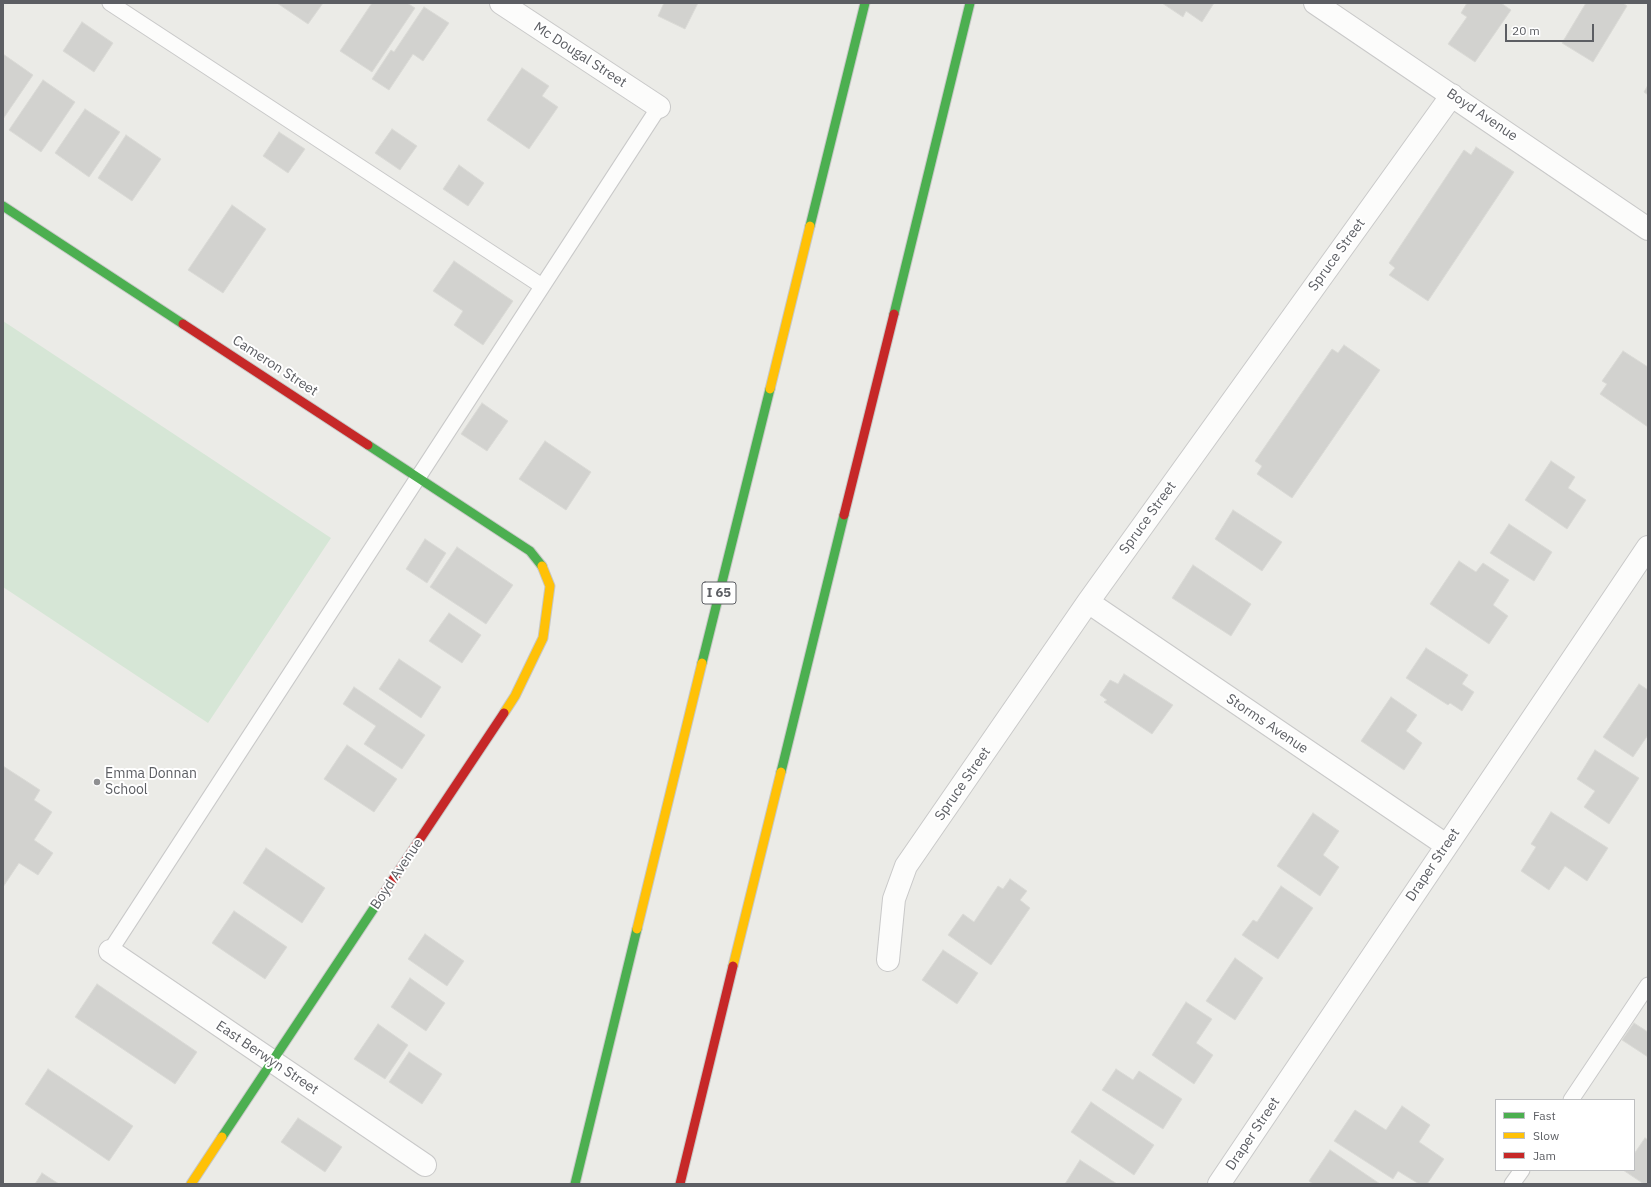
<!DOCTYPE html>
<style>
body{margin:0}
#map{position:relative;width:1651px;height:1187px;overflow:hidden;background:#ebebe7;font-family:"IBM Plex Sans",sans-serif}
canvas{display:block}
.frame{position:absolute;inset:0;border:4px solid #5c5e63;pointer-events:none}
.legend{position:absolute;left:1495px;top:1099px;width:140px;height:72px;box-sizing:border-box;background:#fff;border:1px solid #bebfc1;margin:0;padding:5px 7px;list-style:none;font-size:12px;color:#5c5e63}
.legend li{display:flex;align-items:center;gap:8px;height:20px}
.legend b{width:20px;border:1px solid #bebfc1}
.scale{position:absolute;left:1505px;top:24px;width:89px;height:18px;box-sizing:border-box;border:2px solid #5c5e63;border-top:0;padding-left:5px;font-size:12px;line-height:14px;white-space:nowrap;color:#5c5e63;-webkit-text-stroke:3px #fff;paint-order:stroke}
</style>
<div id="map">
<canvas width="1651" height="1187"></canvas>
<div class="frame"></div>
<ul class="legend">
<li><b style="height:5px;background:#4caf50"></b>Fast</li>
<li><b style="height:5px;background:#ffc107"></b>Slow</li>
<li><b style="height:5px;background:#c62828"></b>Jam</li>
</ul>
<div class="scale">20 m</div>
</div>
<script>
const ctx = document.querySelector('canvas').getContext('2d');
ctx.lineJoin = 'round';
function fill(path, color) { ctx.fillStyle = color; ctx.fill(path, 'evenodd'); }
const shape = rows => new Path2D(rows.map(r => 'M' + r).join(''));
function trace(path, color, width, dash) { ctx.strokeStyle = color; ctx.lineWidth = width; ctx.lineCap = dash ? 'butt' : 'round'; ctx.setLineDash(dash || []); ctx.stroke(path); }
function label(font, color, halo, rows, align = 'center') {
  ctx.font = font + ' "IBM Plex Sans",sans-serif'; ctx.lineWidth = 4; ctx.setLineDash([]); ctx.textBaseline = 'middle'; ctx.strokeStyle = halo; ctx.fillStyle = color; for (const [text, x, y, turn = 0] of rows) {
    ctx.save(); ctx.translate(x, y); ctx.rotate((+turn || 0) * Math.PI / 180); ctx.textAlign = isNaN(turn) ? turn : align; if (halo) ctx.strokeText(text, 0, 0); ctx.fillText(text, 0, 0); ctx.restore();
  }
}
fill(shape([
 [3,321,331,538,208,723,3,587]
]), '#d6e6d6');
const building = shape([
 [277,3,323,3,308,24,277,3],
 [372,3,407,3,415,8,372,72,340,51,372,3],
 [664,3,698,3,685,29,658,16,664,3],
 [1162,3,1214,3,1202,22,1186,11,1183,17,1162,3],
 [1467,3,1501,3,1511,10,1475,62,1448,44,1467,17,1461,13,1467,3],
 [1586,3,1623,3,1627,6,1593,62,1562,43,1586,3],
 [424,7,449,23,423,61,413,54,389,90,372,79,391,50,394,52,424,7],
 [82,22,113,43,94,72,63,51,82,22],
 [3,54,33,75,3,119,3,54],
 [522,68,549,86,542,96,558,107,529,149,487,120,522,68],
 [43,80,75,102,41,152,9,130,43,80],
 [1648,85,1648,95,1644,92,1648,85],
 [85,109,120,132,89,177,55,153,85,109],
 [392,129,417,146,400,170,375,153,392,129],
 [279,132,305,149,288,173,263,156,279,132],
 [126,135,161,159,132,201,98,178,126,135],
 [1476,147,1514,172,1428,301,1389,275,1395,268,1389,263,1464,150,1471,155,1476,147],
 [459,165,484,183,468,206,443,189,459,165],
 [232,205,266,229,223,293,188,270,232,205],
 [454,261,513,301,483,345,454,325,463,311,433,291,454,261],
 [1344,345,1380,370,1292,498,1257,474,1262,466,1255,461,1332,349,1338,353,1344,345],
 [1623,351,1648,367,1648,427,1600,394,1607,384,1602,381,1623,351],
 [482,403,508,421,487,451,461,434,482,403],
 [545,441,591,472,566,510,519,479,545,441],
 [1551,461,1575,477,1568,488,1586,500,1567,529,1525,500,1551,461],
 [1233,510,1282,542,1262,571,1215,539,1233,510],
 [1509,524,1552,552,1534,581,1490,553,1509,524],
 [425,539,446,553,427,583,406,569,425,539],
 [457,547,513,585,486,624,430,587,457,547],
 [1459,561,1476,572,1483,563,1509,580,1493,605,1508,616,1489,644,1430,604,1459,561],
 [1193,565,1251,604,1231,636,1172,598,1193,565],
 [449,613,481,635,462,663,429,641,449,613],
 [1426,648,1468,675,1462,684,1474,692,1462,711,1450,703,1448,705,1406,678,1426,648],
 [399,659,441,687,421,718,379,689,399,659],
 [1124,674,1173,705,1152,734,1104,702,1107,700,1100,695,1110,680,1118,684,1124,674],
 [1639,684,1648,690,1648,735,1633,757,1603,737,1639,684],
 [354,687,425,735,402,769,364,744,376,726,343,704,354,687],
 [1391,697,1417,715,1406,731,1422,743,1404,770,1361,741,1391,697],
 [347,745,397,779,374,812,324,779,347,745],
 [1595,750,1639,778,1609,824,1584,807,1595,791,1577,779,1595,750],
 [3,766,40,790,34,800,52,812,34,840,53,853,38,875,19,863,3,887,3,766],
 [1551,812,1608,848,1587,881,1565,866,1549,890,1521,871,1536,847,1531,844,1551,812],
 [1313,813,1339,831,1323,855,1339,867,1320,896,1277,866,1313,813],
 [266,848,325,888,302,923,243,883,266,848],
 [1010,879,1027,891,1020,900,1030,908,991,965,948,935,963,914,974,922,998,886,1003,889,1010,879],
 [1281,886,1313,908,1278,959,1242,935,1253,920,1257,922,1281,886],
 [234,911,287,947,265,979,212,943,234,911],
 [425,934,464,961,447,986,408,959,425,934],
 [943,950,978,973,957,1004,922,980,943,950],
 [1235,958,1263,978,1235,1020,1206,1001,1235,958],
 [410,978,445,1003,426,1031,391,1007,410,978],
 [97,984,197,1052,175,1084,75,1017,97,984],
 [1186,1002,1212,1019,1196,1043,1213,1055,1194,1084,1152,1055,1186,1002],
 [1634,1023,1648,1032,1648,1057,1622,1040,1634,1023],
 [378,1024,408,1045,385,1079,354,1059,378,1024],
 [409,1052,442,1074,422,1104,389,1082,409,1052],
 [48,1069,133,1126,109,1161,25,1104,48,1069],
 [1116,1069,1133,1080,1139,1071,1182,1099,1163,1129,1102,1090,1116,1069],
 [1091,1102,1154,1145,1134,1175,1071,1132,1091,1102],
 [1402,1106,1430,1125,1419,1142,1444,1159,1427,1184,1419,1184,1398,1171,1393,1179,1334,1141,1355,1110,1386,1130,1402,1106],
 [298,1118,342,1147,325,1172,281,1142,298,1118],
 [1645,1138,1648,1140,1648,1184,1644,1184,1623,1170,1634,1170,1634,1154,1645,1138],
 [1330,1150,1380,1184,1313,1184,1309,1181,1330,1150],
 [1080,1160,1117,1184,1065,1184,1080,1160],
 [42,1173,59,1184,35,1184,42,1173]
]);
fill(building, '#d2d2cf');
trace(building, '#dadad6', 1);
const lane = shape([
 [110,3,542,286],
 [110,951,659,107],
 [1571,1100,1648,985],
 [1512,1184,1522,1170]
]);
const street = shape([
 [501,3,659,107],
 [1315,3,1648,229],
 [1088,602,1446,845],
 [110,951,425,1165],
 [888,960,894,899,906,866,1088,602,1452,95],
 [1219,1184,1648,547]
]);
const fast = shape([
 [3,206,183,324],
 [810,226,865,3],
 [894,314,970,3],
 [368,445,530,551,542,566],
 [702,663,770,389],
 [781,772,844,515],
 [222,1137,378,902],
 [575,1184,637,929]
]);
const slow = shape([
 [770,389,810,226],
 [504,713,515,696,543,638,550,586,542,566],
 [637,929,702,663],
 [733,966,781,772],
 [191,1184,222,1137]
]);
const jam = shape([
 [183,324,368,445],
 [844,515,894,314],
 [378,902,504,713],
 [680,1184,733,966]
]);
trace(lane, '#c9c9c9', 17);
trace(street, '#c9c9c9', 24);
trace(fast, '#c7c8c7', 11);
trace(slow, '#c7c8c7', 11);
trace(jam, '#c7c8c7', 11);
trace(lane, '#fcfcfb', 15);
trace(street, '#fcfcfb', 22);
trace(fast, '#4caf50', 9);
trace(slow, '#ffc107', 9);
trace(jam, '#c62828', 9);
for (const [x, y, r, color] of [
 [97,782,4,"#8e8f91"]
]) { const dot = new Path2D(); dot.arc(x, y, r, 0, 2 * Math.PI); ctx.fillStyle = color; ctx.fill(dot); trace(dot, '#fff', 1.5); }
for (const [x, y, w] of [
 [719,593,34]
]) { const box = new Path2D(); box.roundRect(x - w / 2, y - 11, w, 22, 3); ctx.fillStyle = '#fff'; ctx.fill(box); trace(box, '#5c5e63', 1); }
label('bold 13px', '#5c5e63', null, [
 ["I 65",719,593]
]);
label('14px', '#5c5e63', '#fff', [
 ["Mc Dougal Street",580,55,33],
 ["Boyd Avenue",1482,115,34],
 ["Spruce Street",1337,255,-54],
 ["Cameron Street",275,366,33],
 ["Spruce Street",1148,518,-54],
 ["Storms Avenue",1267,724,34],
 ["Spruce Street",963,784,-55],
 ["Draper Street",1433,865,-56],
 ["Boyd Avenue",397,874,-56],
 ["East Berwyn Street",267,1058,34],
 ["Draper Street",1253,1134,-56]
]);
label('14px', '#5c5e63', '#fff', [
 ["Emma Donnan",105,774],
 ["School",105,790]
], 'left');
</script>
